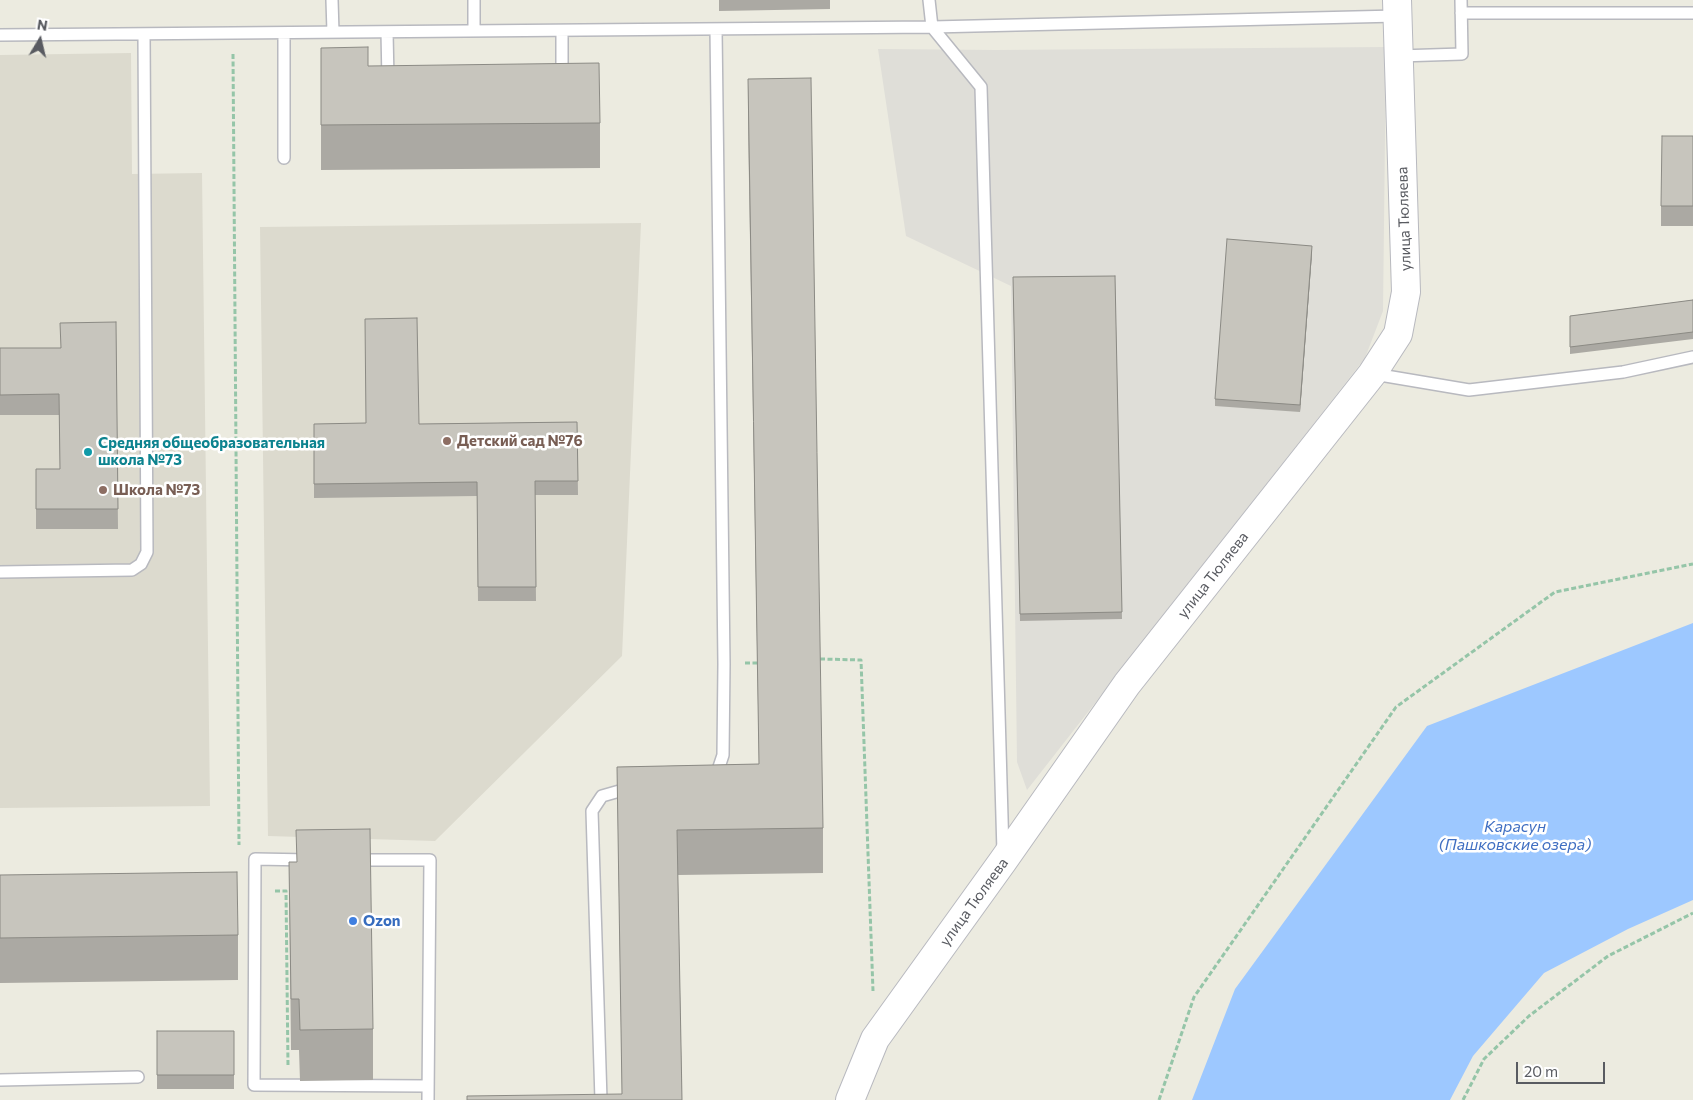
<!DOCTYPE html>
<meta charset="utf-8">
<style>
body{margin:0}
#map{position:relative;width:1693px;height:1100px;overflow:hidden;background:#ecebe0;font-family:Commissioner,sans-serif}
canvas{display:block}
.north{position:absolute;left:15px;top:15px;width:50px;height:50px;-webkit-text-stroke:4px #fff;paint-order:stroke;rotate:9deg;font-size:14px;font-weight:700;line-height:20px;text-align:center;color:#595b61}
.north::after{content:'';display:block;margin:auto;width:18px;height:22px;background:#595b61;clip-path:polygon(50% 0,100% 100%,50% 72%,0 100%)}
.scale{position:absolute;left:1516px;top:1062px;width:89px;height:22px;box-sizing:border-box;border:2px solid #595b61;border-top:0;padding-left:6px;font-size:15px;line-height:18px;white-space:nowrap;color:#595b61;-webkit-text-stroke:4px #fff;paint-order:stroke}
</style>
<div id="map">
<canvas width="1693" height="1100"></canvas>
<div class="north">N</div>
<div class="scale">20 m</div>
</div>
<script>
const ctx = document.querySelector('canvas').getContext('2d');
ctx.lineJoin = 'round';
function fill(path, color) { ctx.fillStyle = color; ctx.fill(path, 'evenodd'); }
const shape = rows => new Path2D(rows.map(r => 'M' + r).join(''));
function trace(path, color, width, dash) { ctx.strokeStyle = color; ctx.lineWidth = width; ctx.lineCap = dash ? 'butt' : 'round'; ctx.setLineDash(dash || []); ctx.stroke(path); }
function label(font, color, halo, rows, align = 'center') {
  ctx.font = font + ' Commissioner,sans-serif'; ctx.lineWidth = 5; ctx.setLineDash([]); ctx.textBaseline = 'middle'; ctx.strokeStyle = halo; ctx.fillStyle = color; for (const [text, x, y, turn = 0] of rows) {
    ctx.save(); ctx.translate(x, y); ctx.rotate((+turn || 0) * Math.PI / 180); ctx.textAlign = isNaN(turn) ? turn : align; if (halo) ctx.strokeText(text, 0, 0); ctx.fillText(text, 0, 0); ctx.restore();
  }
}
fill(shape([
 [1386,47,1383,311,1365,358,1027,790,1017,762,1011,286,906,236,878,49,996,50]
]), '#dfded8');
fill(shape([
 [131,53,132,174,202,173,210,806,0,808,0,55],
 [641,223,622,656,435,841,268,836,260,227]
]), '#dcdace');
fill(shape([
 [1693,623,1693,900,1628,929,1544,973,1473,1056,1450,1100,1192,1100,1235,989,1427,726]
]), '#9dc8ff');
const service = shape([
 [332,0,333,32],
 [474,0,474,31],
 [929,0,932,27,981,87,1003,852],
 [1461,13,1693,13],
 [562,31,562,77],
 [387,32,388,80],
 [284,33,284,158],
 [0,35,932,27,1397,16],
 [1399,56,1462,54,1461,0],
 [1374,374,1469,390,1623,372,1693,357],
 [0,572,132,570,141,564,147,552,144,34],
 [713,778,716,776,723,755,724,664,716,29],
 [310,860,255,859,254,1085,428,1086],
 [356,860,430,860,428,1100],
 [0,1080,138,1077],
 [601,1100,592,811,602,796,623,790,632,790]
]);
const tertiary = shape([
 [850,1100,875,1039,1003,861,1127,684,1372,374,1398,334,1406,292,1397,0]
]);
trace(service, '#b8b9bf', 14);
trace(tertiary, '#b8b9bf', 30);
trace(shape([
 [233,54,239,845],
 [820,659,861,660,873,991],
 [745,663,757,663],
 [275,891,286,891,288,1066],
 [1159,1100,1194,997,1396,707,1555,592,1693,564],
 [1463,1100,1484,1059,1529,1016,1608,956,1693,913]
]), '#95c5a8', 3, [5, 2.5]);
trace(service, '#fff', 11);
trace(tertiary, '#fff', 28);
fill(shape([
 [719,0,830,0,830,9,719,11],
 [321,48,368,66,600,123,600,168,321,170],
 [748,79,823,828,823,873,678,875,682,1100,622,1094,617,767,759,764,748,124],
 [1693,136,1693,226,1661,226,1661,206],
 [1312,253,1300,412,1215,406,1215,399],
 [1115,276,1122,619,1020,621,1013,277],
 [1693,300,1693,339,1570,354,1570,316],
 [116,322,118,529,36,529,36,469,60,469,59,415,0,415,0,348,60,348],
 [577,422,578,495,535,495,536,601,478,601,477,496,314,498,314,424,419,424],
 [289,862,373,1029,373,1080,300,1081,299,1050,291,1050],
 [0,875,238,935,238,980,0,983],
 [157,1031,234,1031,234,1089,157,1089]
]), '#aba9a3');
fill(shape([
 [1312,246,1312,253,1300,412,1300,405]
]), '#8b8a84');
const building = shape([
 [368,47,368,66,599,63,600,123,321,125,321,48,368,47],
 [811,78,823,828,677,830,682,1100,467,1100,467,1096,622,1094,617,767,759,764,748,79,811,78],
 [1662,136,1693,136,1693,206,1661,206,1662,136],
 [1227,239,1312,246,1300,405,1215,399,1227,239],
 [1115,276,1122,612,1020,614,1013,277,1115,276],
 [1693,300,1693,332,1570,347,1570,316,1693,300],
 [417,318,419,424,577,422,578,481,535,481,536,587,478,587,477,482,314,484,314,424,366,423,365,319,417,318],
 [116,322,118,509,36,509,36,469,60,469,59,394,0,395,0,348,61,348,60,323,116,322],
 [370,829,373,1029,300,1030,299,999,291,999,289,862,297,862,296,830,370,829],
 [237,872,238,935,0,938,0,875,237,872],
 [157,1031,234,1031,234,1075,157,1075,157,1031]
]);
fill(building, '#c7c5bd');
trace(building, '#8b8a84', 1);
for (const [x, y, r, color] of [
 [447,441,5,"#8d6e63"],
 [88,452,5,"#0f9aa8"],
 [103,490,5,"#8d6e63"],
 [353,921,5,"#3f7fe0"]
]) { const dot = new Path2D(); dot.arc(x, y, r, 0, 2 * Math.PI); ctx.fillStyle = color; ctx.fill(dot); trace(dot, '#fff', 2); }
label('15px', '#595b61', '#fff', [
 ["улица Тюляева",1404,219,-92],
 ["улица Тюляева",1213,575,-52],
 ["улица Тюляева",974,902,-54]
]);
label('bold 15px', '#785e54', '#fff', [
 ["Детский сад №76",457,441],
 ["Школа №73",113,490]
], 'left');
label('bold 15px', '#0d838f', '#fff', [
 ["Средняя общеобразовательная",98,443],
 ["школа №73",98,460]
], 'left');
label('bold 15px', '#366cbe', '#fff', [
 ["Ozon",363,921]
], 'left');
label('italic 16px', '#406fc2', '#fff', [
 ["Карасун",1515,827],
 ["(Пашковские озера)",1515,845]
]);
</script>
